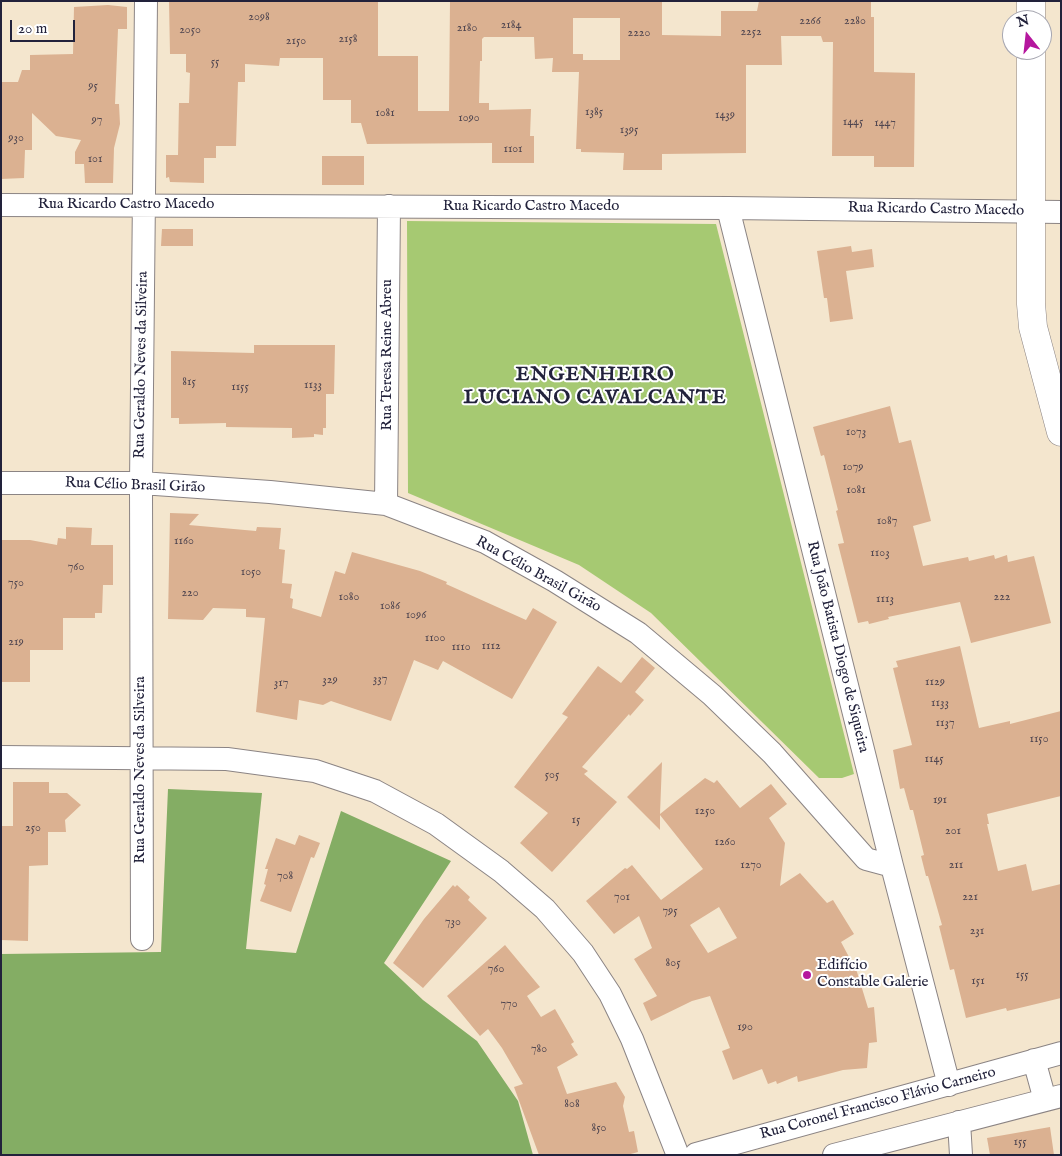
<!DOCTYPE html>
<meta charset="utf-8">
<style>
body{margin:0}
#map{position:relative;width:1062px;height:1156px;overflow:hidden;background:#f4e6ce;font-family:"IM FELL English",serif}
canvas{display:block}
.frame{position:absolute;inset:0;border:2px solid #22223b;pointer-events:none}
.north{position:absolute;left:1002px;top:10px;width:50px;height:50px;box-sizing:border-box;background:#fff;border:1px solid #a7a7b1;border-radius:50%;rotate:344deg;font-size:14px;font-weight:700;line-height:20px;text-align:center;color:#22223b}
.north::after{content:'';display:block;margin:auto;width:18px;height:22px;background:#b5179e;clip-path:polygon(50% 0,100% 100%,50% 72%,0 100%)}
.scale{position:absolute;left:10px;top:20px;width:65px;height:22px;box-sizing:border-box;border:2px solid #22223b;border-top:0;padding-left:6px;font-size:15px;line-height:18px;white-space:nowrap;color:#22223b;-webkit-text-stroke:4px #fff;paint-order:stroke}
</style>
<div id="map">
<canvas width="1062" height="1156"></canvas>
<div class="frame"></div>
<div class="north">N</div>
<div class="scale">20 m</div>
</div>
<script>
const ctx = document.querySelector('canvas').getContext('2d');
ctx.lineJoin = 'round';
function fill(path, color) { ctx.fillStyle = color; ctx.fill(path, 'evenodd'); }
const shape = rows => new Path2D(rows.map(r => 'M' + r).join(''));
function trace(path, color, width, dash) { ctx.strokeStyle = color; ctx.lineWidth = width; ctx.lineCap = dash ? 'butt' : 'round'; ctx.setLineDash(dash || []); ctx.stroke(path); }
function label(font, color, halo, rows, align = 'center') {
  ctx.font = font + ' "IM FELL English",serif'; ctx.lineWidth = 4; ctx.setLineDash([]); ctx.textBaseline = 'middle'; ctx.strokeStyle = halo; ctx.fillStyle = color; for (const [text, x, y, turn = 0] of rows) {
    ctx.save(); ctx.translate(x, y); ctx.rotate((+turn || 0) * Math.PI / 180); ctx.textAlign = isNaN(turn) ? turn : align; if (halo) ctx.strokeText(text, 0, 0); ctx.fillText(text, 0, 0); ctx.restore();
  }
}
fill(shape([
 [407,221,716,224,854,774,842,778,819,778,651,613,579,565,408,493]
]), '#a6c972');
fill(shape([
 [168,789,262,793,246,949,296,953,341,811,451,861,384,963,423,1000,477,1041,518,1101,533,1155,1,1155,1,954,161,952]
]), '#84ad64');
fill(shape([
 [169,1,378,1,378,56,418,56,418,111,449,111,450,1,662,1,662,35,721,36,721,11,757,11,759,1,871,1,871,17,874,17,874,72,915,73,914,167,874,167,874,156,832,156,833,42,823,42,821,36,781,36,782,65,746,65,746,153,662,154,662,170,623,170,624,153,581,152,581,149,576,149,579,72,552,72,553,58,535,59,534,37,484,37,482,39,482,61,480,61,479,103,489,103,489,110,531,109,530,136,534,136,534,163,492,163,492,143,367,144,361,123,351,123,351,100,323,100,323,58,280,58,279,66,245,64,245,82,238,82,236,146,216,146,216,158,204,158,204,183,170,182,169,177,166,178,166,155,178,155,179,103,189,103,190,73,186,72,186,54,170,54],
 [573,18,620,18,620,60,583,60,583,54,573,54],
 [108,5,127,7,127,29,118,29,115,104,119,104,120,124,114,148,113,183,85,183,84,164,75,164,75,152,81,140,56,136,32,113,32,150,25,150,24,178,1,179,1,82,18,82,22,70,30,70,30,55,73,54,74,7],
 [322,156,364,156,364,185,322,185],
 [162,229,193,229,193,246,161,246],
 [851,246,852,252,872,249,874,267,846,271,853,319,830,322,827,298,824,298,817,251],
 [254,345,335,345,334,394,326,394,326,428,323,428,323,435,314,434,314,437,292,438,292,428,226,427,226,423,179,424,179,418,171,418,171,351,254,353],
 [890,406,899,443,911,440,931,521,913,526,923,566,968,557,969,561,994,555,995,559,1007,555,1008,562,1034,556,1051,623,971,643,960,602,888,617,889,619,869,624,868,621,858,623,838,544,844,543,836,511,838,510,824,455,821,456,813,427],
 [170,513,199,514,189,525,256,531,257,527,281,528,279,549,285,550,282,583,292,584,290,598,293,599,292,608,321,617,335,571,345,574,352,552,420,571,447,582,446,584,526,620,533,608,557,622,512,699,443,661,438,670,414,660,391,721,331,701,323,705,299,700,297,720,256,712,265,618,246,617,246,609,213,608,203,620,168,619],
 [66,527,92,528,91,545,113,545,113,585,103,585,102,613,95,613,95,618,63,618,63,650,30,650,30,682,1,682,1,540,30,540,57,545,58,538,66,539],
 [960,646,979,728,1010,721,1010,724,1061,711,1061,796,987,814,989,824,987,824,998,871,1026,864,1032,891,1061,884,1061,998,1007,1011,1006,1008,966,1018,954,969,950,970,939,926,942,925,928,876,926,876,921,856,924,855,913,810,910,810,904,788,900,789,893,750,912,745,893,668,898,667,896,661],
 [642,657,655,668,635,692,644,700,630,716,629,714,582,767,588,771,584,774,617,802,552,872,520,843,548,813,514,787,568,717,562,714,598,666,621,683],
 [662,762,660,814,705,778,714,783,717,780,740,808,771,784,787,804,769,818,785,843,780,886,800,873,827,903,833,900,854,934,841,942,857,972,868,1008,874,1007,877,1042,869,1043,867,1068,843,1070,798,1082,797,1076,777,1084,776,1081,768,1084,762,1069,733,1080,722,1051,730,1048,710,996,692,1001,651,1021,643,1003,657,996,634,959,652,948,639,916,614,934,586,901,625,868,627,869,632,865,661,900,703,869,660,815,660,830,627,797],
 [719,907,737,938,708,953,690,925],
 [13,782,49,782,49,793,67,793,81,805,65,820,66,832,48,832,48,865,29,866,28,941,1,940,1,826,13,826],
 [299,835,320,843,314,858,311,857,291,912,260,901,266,885,264,884,268,869,265,869,276,838,295,845],
 [453,885,455,887,457,885,470,897,468,900,487,918,423,988,393,963,424,919],
 [505,945,540,987,527,996,541,1017,555,1009,574,1042,571,1044,578,1055,557,1067,567,1094,616,1082,625,1097,623,1106,629,1132,634,1131,638,1152,627,1155,539,1155,514,1087,523,1084,502,1048,488,1029,480,1036,447,996],
 [1050,1127,1054,1155,990,1155,987,1138]
]), '#dbb191');
const street = shape([
 [1,205,728,208,1061,212],
 [728,208,892,866,949,1085],
 [1,483,141,483,270,492,386,504,485,542,555,581,638,633,712,695,772,753,866,859,892,866],
 [386,504,389,206],
 [1,757,227,759,315,771,375,791,436,824,501,871,545,909,583,953,610,994,632,1039,677,1153],
 [142,939,141,483,146,1],
 [1034,1060,1045,1100],
 [959,1122,961,1155],
 [696,1154,1061,1053],
 [834,1155,1061,1096]
]);
const secondary = shape([
 [1031,20,1031,1],
 [1031,50,1031,304,1033,327,1061,432]
]);
trace(street, '#8b8484', 24);
trace(secondary, '#8b8484', 29);
trace(street, '#fff', 22);
trace(secondary, '#fff', 28);
for (const [x, y, r, color] of [
 [807,975,5,"#b5179e"]
]) { const dot = new Path2D(); dot.arc(x, y, r, 0, 2 * Math.PI); ctx.fillStyle = color; ctx.fill(dot); trace(dot, '#fff', 2); }
label('12px', '#504650', null, [
 ["2098",259,18],
 ["2266",810,22],
 ["2280",855,22],
 ["2184",511,26],
 ["2180",467,29],
 ["2050",190,31],
 ["2252",751,33],
 ["2220",639,34],
 ["2158",348,40],
 ["2150",296,42],
 ["55",215,63],
 ["95",93,87],
 ["1385",594,113],
 ["1081",385,114],
 ["1439",725,116],
 ["1090",469,119],
 ["97",97,121],
 ["1445",853,123],
 ["1447",885,124],
 ["1395",629,131],
 ["930",16,139],
 ["1101",513,150],
 ["101",95,160],
 ["815",189,383],
 ["1133",313,386],
 ["1155",240,388],
 ["1073",856,433],
 ["1079",853,468],
 ["1081",856,491],
 ["1087",887,522],
 ["1160",184,542],
 ["1103",880,554],
 ["760",76,568],
 ["1050",251,573],
 ["750",16,584],
 ["220",190,594],
 ["1080",349,598],
 ["222",1002,598],
 ["1113",885,600],
 ["1086",390,607],
 ["1096",416,616],
 ["1100",435,639],
 ["219",16,643],
 ["1112",491,647],
 ["1110",461,648],
 ["337",380,680],
 ["329",330,681],
 ["1129",935,683],
 ["317",281,684],
 ["1133",940,704],
 ["1137",945,724],
 ["1150",1039,740],
 ["1145",934,760],
 ["505",552,776],
 ["191",940,801],
 ["1250",705,812],
 ["15",576,821],
 ["250",33,829],
 ["201",953,832],
 ["1260",725,843],
 ["1270",751,866],
 ["211",956,866],
 ["708",285,877],
 ["701",622,898],
 ["221",970,898],
 ["795",670,912],
 ["730",453,923],
 ["231",977,932],
 ["805",673,964],
 ["760",496,970],
 ["155",1022,976],
 ["151",978,982],
 ["770",509,1005],
 ["190",745,1028],
 ["780",539,1050],
 ["808",572,1105],
 ["850",599,1129],
 ["155",1020,1143]
]);
label('15px', '#22223b', '#fff', [
 ["Rua Ricardo Castro Macedo",126,205],
 ["Rua Ricardo Castro Macedo",531,207],
 ["Rua Ricardo Castro Macedo",936,210,1],
 ["Rua Teresa Reine Abreu",388,355,-90],
 ["Rua Geraldo Neves da Silveira",142,365,-89],
 ["Rua Célio Brasil Girão",135,486,2],
 ["Rua Célio Brasil Girão",538,575,29],
 ["Rua João Batista Diogo de Siqueira",837,647,76],
 ["Rua Geraldo Neves da Silveira",141,770,-90],
 ["Rua Coronel Francisco Flávio Carneiro",878,1104,-15]
]);
label('15px', '#22223b', '#fff', [
 ["Edifício",817,966],
 ["Constable Galerie",817,983]
], 'left');
ctx.letterSpacing = '1px';
label('bold 20px', '#22223b', '#fff', [
 ["ENGENHEIRO",595,376],
 ["LUCIANO CAVALCANTE",595,399]
]);
ctx.letterSpacing = '0px';
</script>
